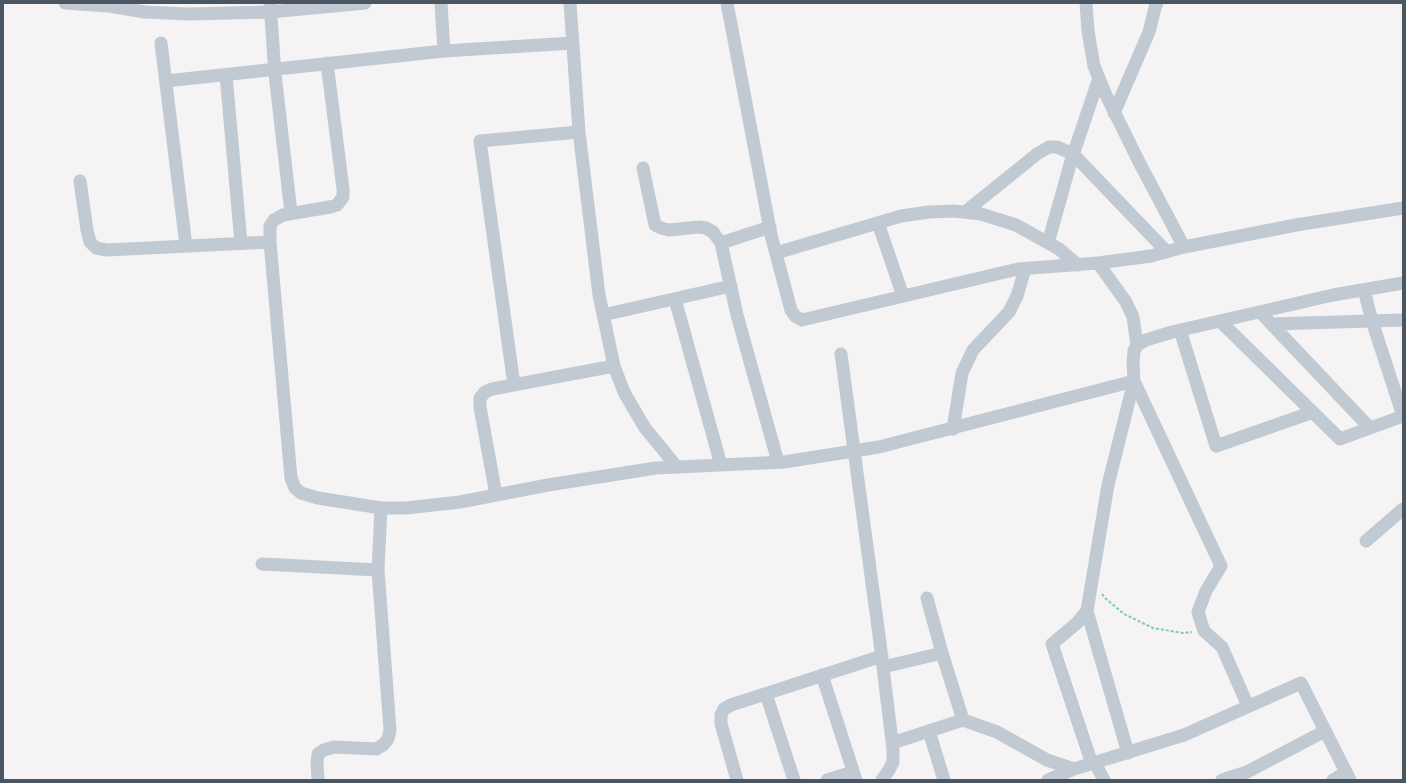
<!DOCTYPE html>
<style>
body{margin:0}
#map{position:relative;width:1406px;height:783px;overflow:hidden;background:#f5f3f3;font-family:"Noto Sans",sans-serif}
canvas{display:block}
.frame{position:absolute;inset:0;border:4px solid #4a5661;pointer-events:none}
</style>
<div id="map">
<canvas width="1406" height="783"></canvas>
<div class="frame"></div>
</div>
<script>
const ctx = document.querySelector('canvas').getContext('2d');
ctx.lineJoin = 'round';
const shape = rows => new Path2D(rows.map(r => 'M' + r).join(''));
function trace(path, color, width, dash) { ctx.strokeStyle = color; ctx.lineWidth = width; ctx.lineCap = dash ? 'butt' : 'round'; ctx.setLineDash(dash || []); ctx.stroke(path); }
trace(shape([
 [1102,594,1105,598,1124,614,1153,628,1183,633,1192,632]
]), '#7ad0a6', 2, [3, 2]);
trace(shape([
 [65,3,109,6,145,12,188,14,270,12,365,3],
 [270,3,275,74,291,213],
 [441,3,444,51],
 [570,3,579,132,599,295,614,366,624,392,632,406,645,428,677,467],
 [727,3,771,235,791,310,795,316,802,320,1018,269,1098,263,1151,256,1184,247,1296,225,1403,208],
 [1086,3,1088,31,1094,66,1105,93,1139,162,1184,247],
 [161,43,186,246],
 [327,63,343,189,343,197,337,205,330,207,283,215,274,220,270,226,270,242,291,478,295,488,301,493,318,498,381,508,406,508,460,502,548,485,656,468,784,462,879,447,1134,381,1133,362,1134,351,1137,345,1146,340,1172,332,1333,295,1403,283],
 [226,75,241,243],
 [166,81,444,51,573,43],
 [1114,113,1149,32,1155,8,1157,3],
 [643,168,655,225,661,228,669,230,699,227,706,228,713,232,721,243,737,315,778,462],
 [80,181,87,230,90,242,96,248,107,250,270,242],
 [965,212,1037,154,1049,147,1057,147,1073,154,1167,252],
 [878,223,903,296],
 [721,243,770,227],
 [1048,243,1071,161,1099,78],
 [776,253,901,216,929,212,954,211,981,214,1016,225,1059,249,1078,265],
 [1098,263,1126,302,1133,317,1137,345],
 [675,299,721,465],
 [1260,312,1370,428],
 [603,315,731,286],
 [1220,321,1340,439,1403,416,1372,321,1364,290],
 [1271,324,1403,320],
 [1180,330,1216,446,1313,412],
 [841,354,879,635,893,749,893,762,889,770,882,780],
 [1134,381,1221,566,1206,591,1198,612,1204,631,1222,647,1248,706],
 [514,385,480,141,579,132],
 [953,429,962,373,973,350,1009,312,1017,296,1025,269],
 [496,495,480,407,480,398,485,392,492,389,614,366],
 [1366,541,1403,509],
 [262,564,378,570],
 [927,598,942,653,963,720],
 [1087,611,1128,753],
 [883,667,942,653],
 [822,675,856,780],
 [766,694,794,780],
 [929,731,944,780],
 [892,743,963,720,997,732,1047,760,1074,769],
 [1095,763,1104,780],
 [1092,764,1052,644,1077,623,1087,611,1108,485,1134,381],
 [318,780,317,762,318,754,324,750,334,747,376,749,383,745,388,739,390,730,378,570,381,508],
 [737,780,721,724,721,715,724,709,731,705,882,656],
 [827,780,853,772],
 [1048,780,1074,769,1184,735,1301,683,1350,780],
 [1222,780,1247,772,1325,731],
 [1333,780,1346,772]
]), '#c1cad2', 13);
</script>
